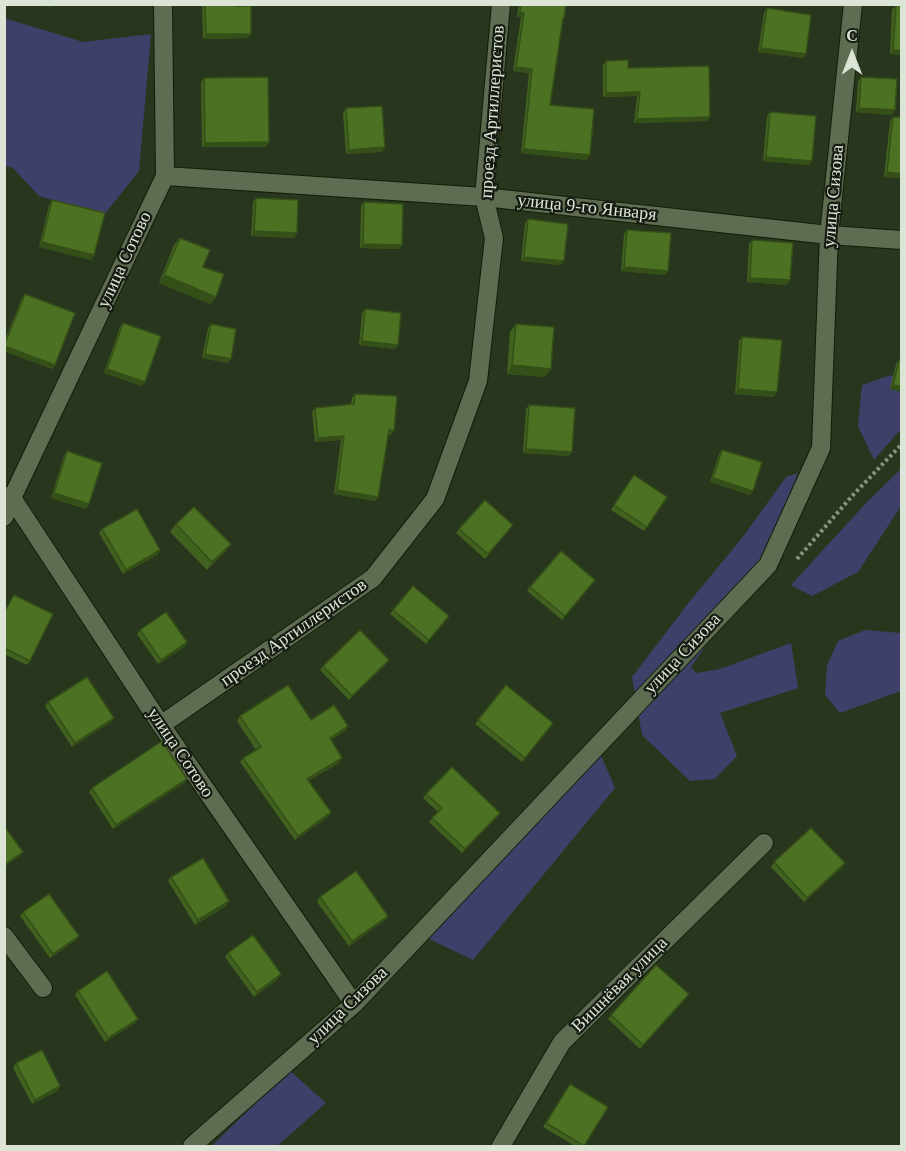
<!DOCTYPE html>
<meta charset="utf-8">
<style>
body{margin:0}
#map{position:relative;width:906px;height:1151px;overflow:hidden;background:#29361e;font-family:Georgia,serif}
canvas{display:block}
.frame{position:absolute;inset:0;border:6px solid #dce4d6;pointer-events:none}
.north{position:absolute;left:822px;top:24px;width:60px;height:60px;-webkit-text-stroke:4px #151b11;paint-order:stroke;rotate:0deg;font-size:16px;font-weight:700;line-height:24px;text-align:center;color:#dce4d6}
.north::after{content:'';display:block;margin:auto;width:21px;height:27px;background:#dce4d6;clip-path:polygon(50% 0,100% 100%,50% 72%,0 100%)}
</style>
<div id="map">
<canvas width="906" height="1151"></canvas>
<div class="frame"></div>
<div class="north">С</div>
</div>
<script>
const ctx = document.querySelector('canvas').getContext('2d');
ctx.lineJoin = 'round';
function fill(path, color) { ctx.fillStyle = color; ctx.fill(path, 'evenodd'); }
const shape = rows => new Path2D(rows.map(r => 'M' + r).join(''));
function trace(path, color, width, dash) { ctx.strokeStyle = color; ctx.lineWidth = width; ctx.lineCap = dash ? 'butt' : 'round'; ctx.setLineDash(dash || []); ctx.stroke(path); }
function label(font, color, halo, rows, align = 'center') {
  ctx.font = font + ' Georgia,serif'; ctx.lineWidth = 4.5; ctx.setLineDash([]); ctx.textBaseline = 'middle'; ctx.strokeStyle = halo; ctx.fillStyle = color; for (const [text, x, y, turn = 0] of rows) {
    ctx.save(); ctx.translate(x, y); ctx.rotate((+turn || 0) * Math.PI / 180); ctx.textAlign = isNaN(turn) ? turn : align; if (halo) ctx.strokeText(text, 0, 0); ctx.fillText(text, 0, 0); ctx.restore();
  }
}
fill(shape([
 [4,18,83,42,151,34,139,171,104,215,39,196,13,168,5,166],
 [891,375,901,384,901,429,874,460,858,426,862,385],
 [901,469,901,506,858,572,812,596,791,585,867,502],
 [798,473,771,551,691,667,696,673,720,669,791,643,798,688,720,713,737,756,715,779,690,781,642,735,632,677,690,601,742,538,786,477],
 [865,630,901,633,901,691,840,713,825,695,827,666,838,641],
 [600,753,615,788,473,960,429,939],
 [289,1070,326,1103,277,1146,212,1146]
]), '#3e406a');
const minor = shape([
 [165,176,484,197,829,235,902,240],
 [4,496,12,498,161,725,354,1004],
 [4,517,12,498,165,176,163,4],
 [161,725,373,578,435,499,478,381,494,238,484,197,501,4],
 [4,936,43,988],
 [192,1146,354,1004,768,565,821,448,829,235,853,4],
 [501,1146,562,1042,764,843]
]);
trace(minor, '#121d07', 20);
trace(shape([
 [797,559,853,495,902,444]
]), '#8a9482', 4, [3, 3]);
trace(minor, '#5e6c52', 18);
fill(shape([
 [202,4,236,4,248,38,203,39],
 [519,4,566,4,564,18,563,20,550,105,587,160,521,153,529,73,513,71,521,17,517,17],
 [896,5,902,55,890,54,892,10],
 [767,8,806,54,803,58,758,52,764,13],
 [606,61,628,68,707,121,634,123,637,96,603,97,603,65],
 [861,77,892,115,856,112,858,82],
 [204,78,266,147,202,147,201,82],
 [346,108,382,152,346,154,343,113],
 [770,112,809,165,763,161,767,116],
 [893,117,902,117,902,178,884,177,890,121],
 [256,198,294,238,251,236,253,202],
 [52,200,94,255,91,260,39,247,49,205],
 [364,202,402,245,399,249,360,248,361,206],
 [528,219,561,265,521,261,525,223],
 [627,230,665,275,621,271,624,234],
 [180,238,203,267,216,297,210,304,159,283,174,245],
 [752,240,787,285,747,282,749,244],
 [25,294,55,365,52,369,4,351,4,342,22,298],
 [365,309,395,349,359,345,362,313],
 [123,323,145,382,142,386,104,373,120,327],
 [211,324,228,363,202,358,208,328],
 [516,324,545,377,507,374,510,332],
 [742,337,774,397,735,394,739,341],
 [899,360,902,360,902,392,890,389,896,364],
 [355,394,391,435,388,435,378,497,375,501,334,494,341,440,315,442,312,412,315,408,351,404,352,398],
 [529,405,569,456,523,453,526,409],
 [722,450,750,495,710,482,719,454],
 [67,451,89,504,86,509,51,498,64,456],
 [634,475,667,497,644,531,611,510],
 [176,524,231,544,225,552,207,570,170,532],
 [513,525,485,559,456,533,459,529],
 [102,529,160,550,157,555,123,574,99,533],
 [595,580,562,620,527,591,530,587],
 [14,595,30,661,27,665,4,654,4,611],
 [393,610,446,620,426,644,390,614],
 [140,630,187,642,184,647,158,664,137,634],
 [389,660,386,664,349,700,320,670,323,666],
 [48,702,114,718,111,722,72,747,45,706],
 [240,716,311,720,348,726,345,731,331,740,339,763,308,781,331,812,328,817,295,840,240,762,243,758,256,750,237,721],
 [478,720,550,727,522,762,475,724],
 [187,779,184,783,113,829,89,792,92,788],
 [426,794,500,813,462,853,429,822,438,812,423,798],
 [774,862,842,868,804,902,771,867],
 [171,877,226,906,195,925,168,881],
 [320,897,388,916,385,920,349,946,317,902],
 [23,912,76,940,50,958,20,916],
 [228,953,278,979,254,997,225,957],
 [78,991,138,1019,135,1023,105,1042,75,995],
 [686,998,640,1049,608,1019,611,1015],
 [16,1063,60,1086,57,1091,32,1104,13,1068],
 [570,1084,608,1107,583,1146,575,1146,543,1127]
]), '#41611e');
fill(shape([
 [27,4,52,4,51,7],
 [520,12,524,13,521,17,517,17],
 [206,34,251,34,248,38,203,39],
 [761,48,806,54,803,58,758,52],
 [893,50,902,51,902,55,890,54],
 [516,67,532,69,529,73,513,71],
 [640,92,637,96,603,97,606,93],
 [859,108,895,110,892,115,856,112],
 [710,117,707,121,634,123,637,119],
 [269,142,266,147,202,147,205,143],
 [385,147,382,152,346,154,349,150],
 [524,149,590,155,587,160,521,153],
 [766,157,812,161,809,165,763,161],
 [887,172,902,174,902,178,884,177],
 [254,231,297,233,294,238,251,236],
 [42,242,94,255,91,260,39,247],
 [363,244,402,245,399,249,360,248],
 [524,257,564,261,561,265,521,261],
 [624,267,668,271,665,275,621,271],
 [164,275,216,297,210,304,159,283],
 [750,278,790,280,787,285,747,282],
 [362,341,398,345,395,349,359,345],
 [4,346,55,365,52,369,4,351],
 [205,354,231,359,228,363,202,358],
 [512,365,551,369,545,377,507,374],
 [107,369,145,382,142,386,104,373],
 [893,385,902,387,902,392,890,389],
 [738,389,777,392,774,397,735,394],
 [389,430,394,431,391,435,386,435],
 [344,436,341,440,315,442,318,438],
 [526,449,572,452,569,456,523,453],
 [713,478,753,491,750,495,710,482],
 [337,490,378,497,375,501,334,494],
 [54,493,89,504,86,509,51,498],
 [231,544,225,552,207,570,212,562],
 [160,550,157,555,123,574,126,570],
 [187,642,184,647,158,664,161,660],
 [389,660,386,664,349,700,352,696],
 [114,718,111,722,72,747,75,743],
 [348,726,345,731,327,742,330,738],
 [342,758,339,763,304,783,307,779],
 [187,779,184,783,113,829,116,825],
 [331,812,328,817,295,840,298,836],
 [500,813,497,817,462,853,465,849],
 [23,852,20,856,4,867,4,865],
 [845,863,842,868,804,902,807,898],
 [229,901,226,906,195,925,198,920],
 [388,916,385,920,349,946,352,941],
 [79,936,76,940,50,958,53,954],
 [281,974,278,979,254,997,257,992],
 [689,994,686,998,640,1049,643,1045],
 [138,1019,135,1023,105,1042,108,1038],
 [60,1086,57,1091,32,1104,35,1100]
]), '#354f18');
const building = shape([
 [205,4,236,4,236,6,251,6,251,34,206,34,205,4],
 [521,4,566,4,564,18,563,18,550,105,594,109,590,155,524,149,532,69,516,67,524,13,520,12,521,4],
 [896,5,902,6,902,51,893,50,896,5],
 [767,8,811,15,806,54,761,48,767,8],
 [628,60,628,68,709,66,710,117,637,119,640,92,606,93,606,61,628,60],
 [268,77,269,142,205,143,204,78,268,77],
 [861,77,897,79,895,110,859,108,861,77],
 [382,106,385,147,349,150,346,108,382,106],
 [770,112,816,116,812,161,766,157,770,112],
 [893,117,902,117,902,174,887,172,893,117],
 [256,198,298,200,297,233,254,231,256,198],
 [52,200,105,213,94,255,42,242,52,200],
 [364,202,403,204,402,245,363,244,364,202],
 [528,219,568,224,564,261,524,257,528,219],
 [627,230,671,233,668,271,624,267,627,230],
 [180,238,210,250,203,267,224,274,216,297,164,275,180,238],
 [752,240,793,243,790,280,750,278,752,240],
 [25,294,75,313,55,365,4,346,25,294],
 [365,309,401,313,398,345,362,341,365,309],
 [123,323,161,336,145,382,107,369,123,323],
 [211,324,236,329,231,359,205,354,211,324],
 [516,324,554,327,551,369,512,365,516,324],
 [742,337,782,340,777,392,738,389,742,337],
 [899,360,902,360,902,387,893,385,899,360],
 [355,394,397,396,394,431,389,430,378,497,337,490,344,436,318,438,315,408,354,404,355,394],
 [529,405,575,408,572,452,526,449,529,405],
 [722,450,762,462,753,491,713,478,722,450],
 [67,451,102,463,89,504,54,493,67,451],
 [634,475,667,497,647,527,614,505,634,475],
 [485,500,513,525,488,554,459,529,485,500],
 [194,507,231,544,212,562,176,524,194,507],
 [137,509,160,550,126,570,102,529,137,509],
 [561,551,595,580,565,616,530,587,561,551],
 [413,586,449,616,429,640,393,610,413,586],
 [14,595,53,614,30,661,4,648,4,613,14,595],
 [166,612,187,642,161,660,140,630,166,612],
 [360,630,389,660,352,696,323,666,360,630],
 [87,677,114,718,75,743,48,702,87,677],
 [288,685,311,720,334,705,348,726,330,738,342,758,307,779,331,812,298,836,243,758,261,747,240,716,288,685],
 [506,685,553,723,525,758,478,720,506,685],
 [162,741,187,779,116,825,92,788,162,741],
 [452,767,500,813,465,849,432,818,442,808,426,794,452,767],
 [4,826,23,852,4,865,4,826],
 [811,828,845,863,807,898,774,862,811,828],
 [203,858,229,901,198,920,171,877,203,858],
 [356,871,388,916,352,941,320,897,356,871],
 [49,894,79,936,53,954,23,912,49,894],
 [253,935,281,974,257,992,228,953,253,935],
 [656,965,689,994,643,1045,611,1015,656,965],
 [107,971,138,1019,108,1038,78,991,107,971],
 [42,1050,60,1086,35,1100,16,1063,42,1050],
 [570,1084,608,1107,584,1146,546,1123,570,1084]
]);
fill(building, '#4c7123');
trace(building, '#354f18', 1.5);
label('18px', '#dce4d6', '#151b11', [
 ["проезд Артиллеристов",493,112,-86],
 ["улица Сизова",834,196,-85],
 ["улица 9-го Января",587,208,6],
 ["улица Сотово",125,260,-65],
 ["проезд Артиллеристов",294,633,-35],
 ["улица Сизова",683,654,-47],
 ["улица Сотово",180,753,56],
 ["Вишнёвая улица",620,985,-45],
 ["улица Сизова",348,1006,-44]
]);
</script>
